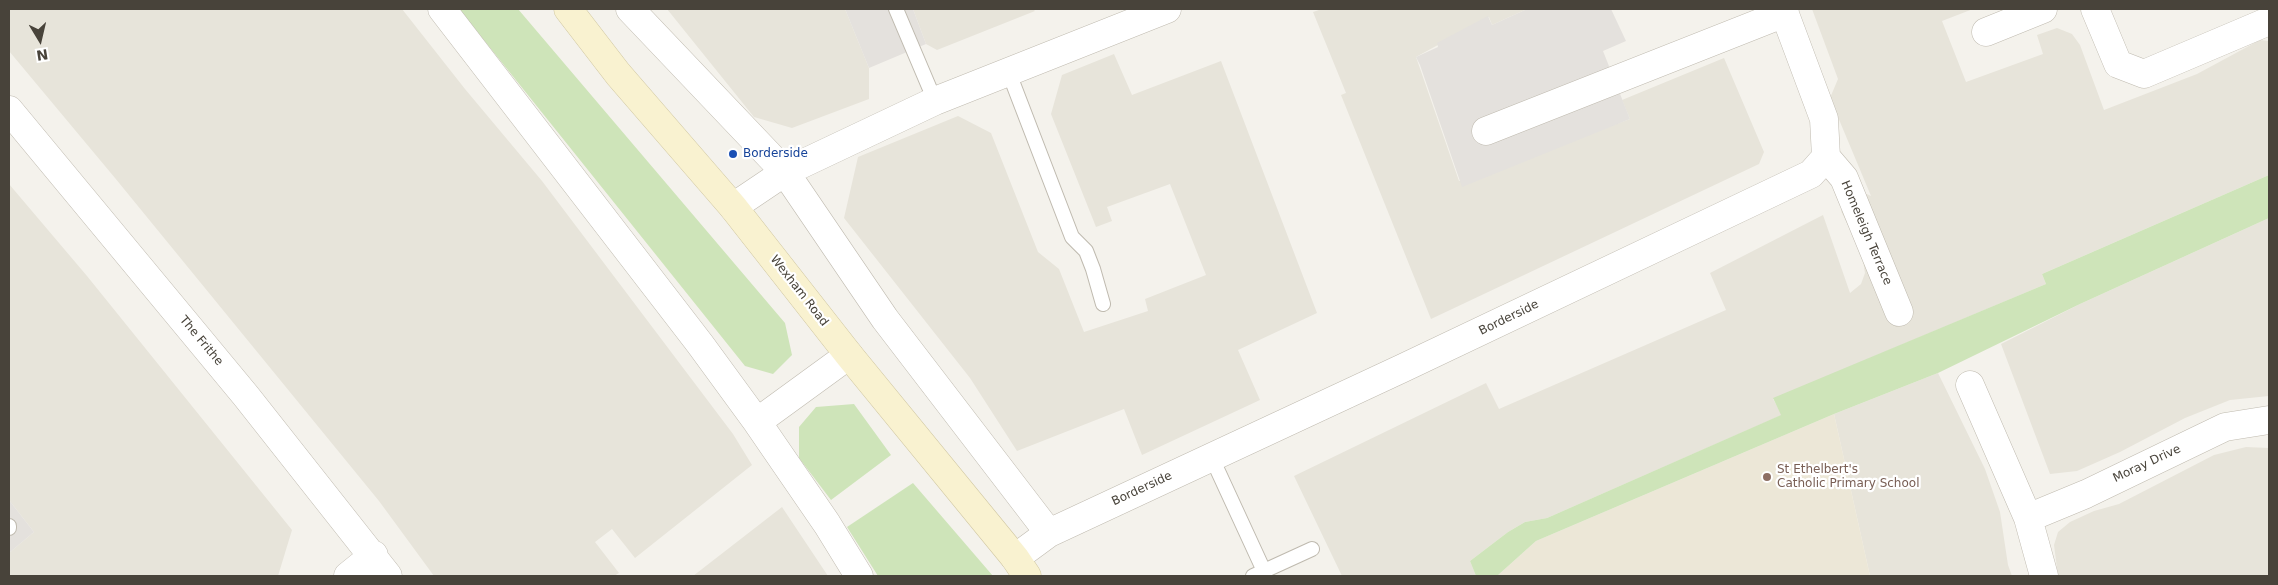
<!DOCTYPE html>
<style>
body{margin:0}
#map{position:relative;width:2278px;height:585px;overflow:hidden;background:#f4f2ec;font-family:"DejaVu Sans",sans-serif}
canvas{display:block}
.frame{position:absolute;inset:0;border:10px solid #48433a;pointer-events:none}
.north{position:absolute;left:15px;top:15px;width:50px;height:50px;-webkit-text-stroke:4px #fff;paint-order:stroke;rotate:171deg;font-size:14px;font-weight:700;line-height:20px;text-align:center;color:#48433a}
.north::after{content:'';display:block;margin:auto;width:18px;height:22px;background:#48433a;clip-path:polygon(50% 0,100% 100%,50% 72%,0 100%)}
</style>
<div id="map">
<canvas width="2278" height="585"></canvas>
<div class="frame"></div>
<div class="north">N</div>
</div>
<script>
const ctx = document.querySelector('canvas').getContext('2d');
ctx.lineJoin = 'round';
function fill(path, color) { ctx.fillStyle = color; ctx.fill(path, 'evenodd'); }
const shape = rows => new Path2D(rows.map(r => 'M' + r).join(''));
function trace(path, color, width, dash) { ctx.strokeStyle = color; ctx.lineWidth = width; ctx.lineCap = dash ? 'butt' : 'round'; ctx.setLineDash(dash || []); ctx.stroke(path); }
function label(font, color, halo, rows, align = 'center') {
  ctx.font = font + ' "DejaVu Sans",sans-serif'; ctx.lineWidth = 4.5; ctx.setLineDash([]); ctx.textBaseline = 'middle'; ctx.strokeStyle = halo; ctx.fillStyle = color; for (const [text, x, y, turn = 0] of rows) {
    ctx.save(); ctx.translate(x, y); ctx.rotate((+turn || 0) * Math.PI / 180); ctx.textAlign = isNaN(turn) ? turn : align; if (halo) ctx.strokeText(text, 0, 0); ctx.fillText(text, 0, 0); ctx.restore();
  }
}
fill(shape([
 [9,9,402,9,465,89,542,181,733,434,752,465,635,558,612,529,595,542,619,573,614,576,434,576,379,501,115,178,9,51],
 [667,9,845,9,869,68,869,99,792,128,754,117],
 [913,9,1033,9,1035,11,937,50,926,44],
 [1322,9,1527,9,1492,25,1489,17,1416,57,1459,181,1630,119,1622,100,1724,58,1764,152,1759,164,1431,319,1341,95,1346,93,1313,12],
 [1812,9,1973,9,1942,21,1966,82,2043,54,2037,35,2057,28,2072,34,2080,45,2104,110,2197,74,2260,40,2269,41,2269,175,2042,274,2046,284,1773,399,1782,415,1547,518,1525,522,1508,532,1470,561,1476,576,1342,576,1294,476,1486,383,1499,409,1726,310,1710,273,1823,215,1850,293,1861,284,1865,273,1862,254,1841,211,1860,191,1871,196,1830,98,1838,79],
 [1114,54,1132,95,1221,61,1317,313,1238,350,1260,400,1142,455,1124,409,1017,451,970,378,844,218,858,157,958,116,991,133,1038,252,1059,269,1084,332,1148,311,1145,299,1206,275,1170,184,1107,207,1112,221,1096,227,1051,114,1062,75],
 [9,184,87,276,292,530,278,576,9,576,9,553,34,532,9,500],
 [2269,218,2269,396,2230,400,2185,418,2120,452,2077,471,2050,474,2001,344,2080,304],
 [1938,373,1985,469,2000,512,2008,565,2012,576,1870,576,1834,414],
 [2246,447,2269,448,2269,576,2058,576,2054,545,2058,532,2070,522,2094,511,2119,504,2214,455],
 [782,507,828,576,693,576]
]), '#e7e4da');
fill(shape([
 [845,9,913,9,926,44,869,68],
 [1527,9,1611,9,1626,41,1603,51,1630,119,1462,187,1420,65,1416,57,1438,47,1437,43,1488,16,1492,25],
 [9,500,34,532,9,553]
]), '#e4e1dd');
fill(shape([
 [1834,414,1870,576,1497,576,1536,541]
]), '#ece7d7');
fill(shape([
 [459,9,518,9,785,323,792,355,773,374,745,366],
 [2269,175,2269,218,2080,304,1938,373,1834,414,1536,541,1497,576,1476,576,1470,561,1508,532,1525,522,1547,518,1781,415,1773,398,2046,284,2042,274],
 [854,404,891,455,831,500,799,458,799,427,816,407],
 [913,483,993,576,878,576,847,527]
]), '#cee4b9');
const lane = shape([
 [896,9,935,101],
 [1009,73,1072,237,1086,251,1093,269,1103,304],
 [1211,456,1264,571],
 [9,526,9,528],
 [1253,576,1312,549]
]);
const street = shape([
 [442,9,700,344,757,422,827,524,859,576],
 [630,9,785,172,885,319,1049,533],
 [2095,9,2118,64,2144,74,2269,21],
 [1986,32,2043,9],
 [9,110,246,396,388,576],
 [1486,131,1785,13],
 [1826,157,1844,178,1899,312],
 [733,207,785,172,935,101,1167,9],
 [1970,385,2028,518,2044,576],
 [757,422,849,355],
 [2028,518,2086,494,2225,427,2269,420],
 [1015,558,1049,533,1403,368,1811,174,1826,157,1824,119,1783,9],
 [348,576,374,555]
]);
const secondary = shape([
 [568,9,618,74,733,207,849,355,1015,558,1027,576]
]);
trace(lane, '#bfbaaf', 16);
trace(street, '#bfbaaf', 29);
trace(secondary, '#cfc6a0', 29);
trace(lane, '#fff', 14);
trace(street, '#fff', 28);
trace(secondary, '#f9f2d0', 28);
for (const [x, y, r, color] of [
 [733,154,5,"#1a4fb4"],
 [1767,477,5,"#8d6e63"]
]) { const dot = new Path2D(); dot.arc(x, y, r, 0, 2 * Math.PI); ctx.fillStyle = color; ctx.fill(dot); trace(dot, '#fff', 2); }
label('12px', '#164399', '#fff', [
 ["Borderside",743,154]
], 'left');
label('12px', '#48433a', '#fff', [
 ["Homeleigh Terrace",1866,233,67],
 ["Wexham Road",799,291,52],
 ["Borderside",1509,318,-26],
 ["The Frithe",201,341,50],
 ["Moray Drive",2147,464,-25],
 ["Borderside",1142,489,-25]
]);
label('12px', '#785e54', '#fff', [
 ["St Ethelbert's",1777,470],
 ["Catholic Primary School",1777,484]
], 'left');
</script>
